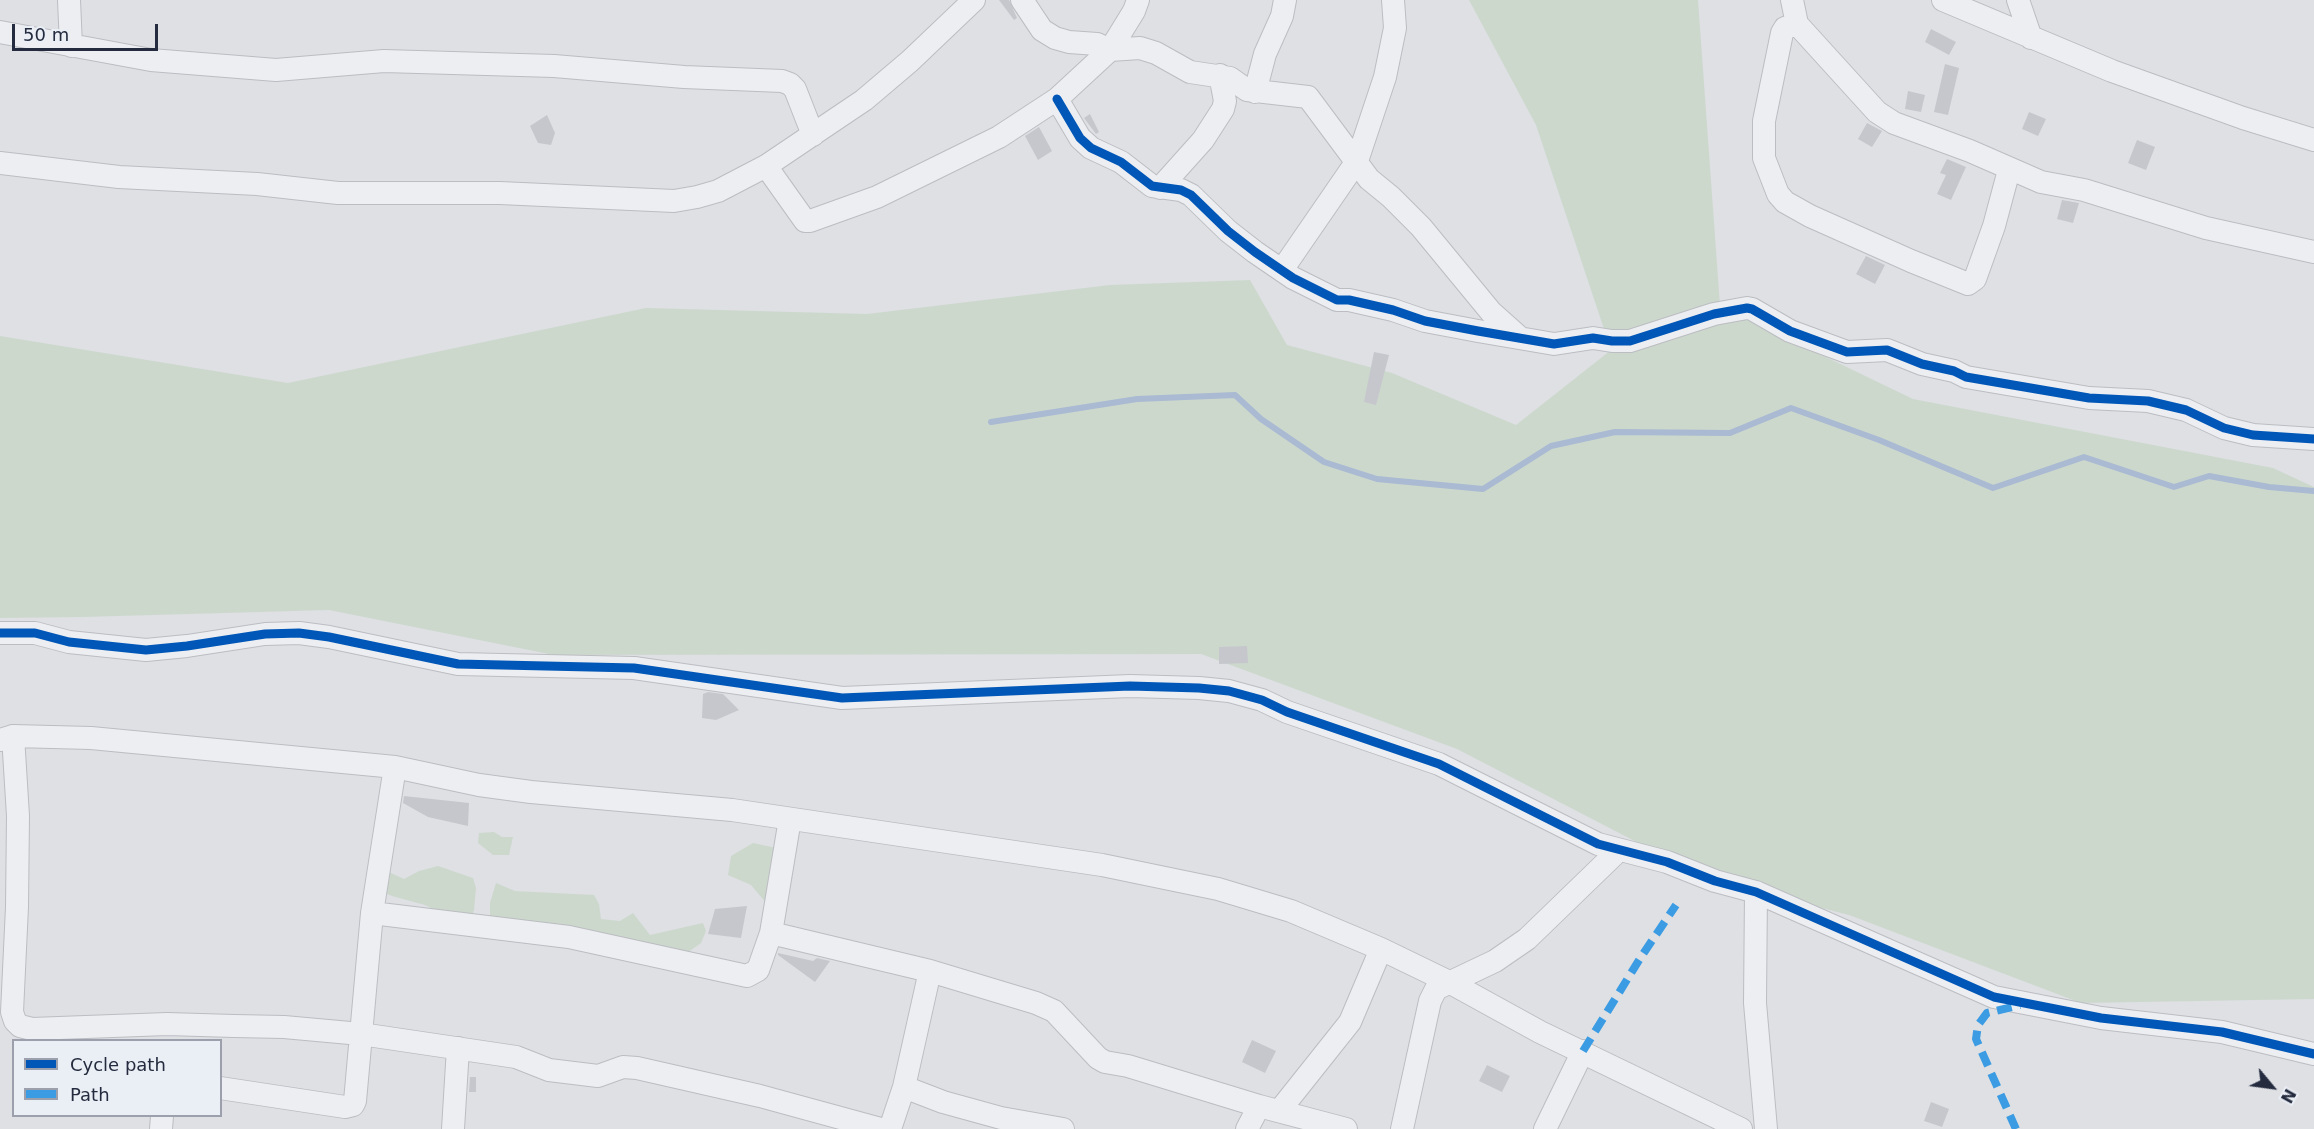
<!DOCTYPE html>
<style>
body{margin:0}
#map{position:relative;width:2314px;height:1129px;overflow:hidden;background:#dee0e4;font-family:"DejaVu Sans",sans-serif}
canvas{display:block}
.legend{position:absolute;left:12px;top:1039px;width:210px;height:78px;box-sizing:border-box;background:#eaeef5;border:2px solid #9ba0ac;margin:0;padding:8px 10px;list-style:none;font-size:18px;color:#242b3e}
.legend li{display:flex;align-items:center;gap:12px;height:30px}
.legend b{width:30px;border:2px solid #9ba0ac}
.north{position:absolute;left:2242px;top:1057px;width:60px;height:60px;-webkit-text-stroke:4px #eaeef5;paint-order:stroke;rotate:119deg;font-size:16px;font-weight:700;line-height:24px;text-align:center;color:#242b3e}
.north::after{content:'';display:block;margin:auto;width:21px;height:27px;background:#242b3e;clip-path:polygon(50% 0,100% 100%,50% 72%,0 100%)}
.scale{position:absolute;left:12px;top:24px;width:146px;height:27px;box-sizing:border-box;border:3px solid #242b3e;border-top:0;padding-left:8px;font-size:18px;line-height:21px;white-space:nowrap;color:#242b3e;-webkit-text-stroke:4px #eaeef5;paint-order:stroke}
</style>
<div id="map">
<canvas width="2314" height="1129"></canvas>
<ul class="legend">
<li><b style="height:8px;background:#0057b8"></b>Cycle path</li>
<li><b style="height:8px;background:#3c9ce3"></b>Path</li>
</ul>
<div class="north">N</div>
<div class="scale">50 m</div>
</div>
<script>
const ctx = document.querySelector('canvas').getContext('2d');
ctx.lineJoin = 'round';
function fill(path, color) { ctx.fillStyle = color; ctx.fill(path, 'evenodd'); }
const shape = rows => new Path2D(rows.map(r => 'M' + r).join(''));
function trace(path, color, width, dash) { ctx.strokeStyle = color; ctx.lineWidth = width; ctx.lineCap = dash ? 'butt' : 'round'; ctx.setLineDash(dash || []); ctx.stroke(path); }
fill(shape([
 [1469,0,1698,0,1720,306,1913,399,2273,468,2314,487,2314,999,2081,1003,1849,915,1708,879,1457,749,1201,654,554,655,329,610,83,617,0,618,0,336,288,383,646,308,867,314,1110,285,1250,280,1287,345,1392,373,1516,425,1611,350,1536,125],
 [494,832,502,837,513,837,509,855,493,855,478,843,479,833],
 [753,843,776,848,767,904,751,885,728,875,731,856],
 [438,866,473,878,476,888,474,910,470,922,454,919,425,905,392,896,380,891,382,869,404,879,419,871],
 [496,883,515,891,594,895,599,904,601,919,620,921,633,913,650,935,703,923,706,931,701,943,684,955,576,933,566,925,554,928,490,921,490,903]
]), '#cdd8cd');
trace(shape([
 [991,422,1137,399,1235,395,1261,419,1324,462,1377,479,1483,489,1551,446,1615,432,1730,433,1791,408,1879,440,1993,488,2084,457,2174,487,2209,476,2269,487,2314,491]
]), '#a9bad2', 6);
fill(shape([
 [999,0,1009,0,1017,18,1014,20],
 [1931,29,1956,42,1949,55,1925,42],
 [1945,64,1959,68,1948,115,1934,112],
 [1908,91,1925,95,1921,112,1905,109],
 [2029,112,2046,119,2038,136,2022,129],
 [1090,114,1099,132,1096,134,1084,118],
 [547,115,555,133,551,145,538,143,530,126],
 [1867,123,1882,131,1872,147,1858,139],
 [1039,127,1052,151,1038,160,1025,136],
 [2137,140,2155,147,2146,170,2128,163],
 [1947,159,1966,167,1951,200,1937,194,1946,175,1940,173],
 [2062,200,2079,203,2073,223,2057,219],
 [1866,256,1885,265,1875,284,1856,274],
 [1374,352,1389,355,1376,405,1364,402],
 [1247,646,1248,663,1219,664,1219,647],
 [708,692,723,694,739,710,716,720,702,718,703,694],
 [404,796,469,803,468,826,428,817,403,803],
 [747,906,741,938,708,934,715,909],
 [778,953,813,961,817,958,830,961,815,982,778,955],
 [1252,1040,1276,1051,1265,1073,1242,1062],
 [1487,1065,1510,1076,1502,1092,1479,1081],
 [470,1077,476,1077,476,1092,469,1092],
 [1931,1102,1949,1109,1942,1127,1924,1121]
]), '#c5c7cc');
const minor = shape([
 [69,0,71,46],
 [1022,0,1042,30,1055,38,1069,42,1097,44,1110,50,1140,48,1156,53,1190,72,1230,78,1247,90,1308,97,1369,179,1391,197,1421,227,1491,312,1519,337],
 [1792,0,1797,24,1877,112,1894,123,1970,151,2041,182,2084,190,2206,228,2314,252],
 [1943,0,2112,71,2243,118,2314,140],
 [2018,0,2031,38],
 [1797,24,1785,28,1782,33,1764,121,1764,158,1778,194,1785,202,1810,216,1911,261,1968,284,1975,279,1994,226,2009,170],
 [0,32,151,60,276,70,384,61,554,66,684,77,782,81,790,84,795,89,813,135],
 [1255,92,1265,54,1282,16,1285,0],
 [1057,99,1080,138,1091,148,1121,162,1152,186,1181,190,1191,195,1228,231,1255,252,1293,278,1337,300,1349,300,1393,310,1425,321,1478,331,1554,344,1593,338,1612,341,1630,341,1714,314,1747,308,1752,309,1790,331,1847,352,1887,350,1922,364,1954,371,1966,377,2089,398,2148,401,2186,410,2224,428,2253,435,2314,439],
 [0,163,119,177,257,184,338,193,500,193,674,201,697,197,718,191,766,166,864,100,910,61,974,0],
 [766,166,805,221,810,221,877,197,999,137,1057,99,1110,50,1134,11,1138,0],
 [1160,188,1203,140,1223,109,1225,101,1220,75],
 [1282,270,1357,161,1385,77,1395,28,1393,0],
 [0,633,35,633,69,642,146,650,187,646,265,634,299,633,329,637,458,664,634,668,842,698,1130,686,1199,688,1229,691,1262,700,1287,712,1439,764,1598,844,1667,862,1715,881,1756,892,1994,997,2101,1018,2222,1032,2314,1054],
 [13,736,18,816,17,907,12,1012,15,1021,20,1026,32,1029,167,1024,234,1026,284,1027,361,1034,516,1057,549,1070,598,1076,623,1067,637,1068,760,1096,881,1129],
 [0,740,13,736,91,738,395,767,479,785,531,792,732,810,1102,865,1218,889,1291,911,1381,949,1449,982,1540,1032,1741,1129],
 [1756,892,1755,1003,1766,1129],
 [372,913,569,937,747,976,758,970,771,933,790,819],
 [771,933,930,971,1036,1003,1054,1011,1098,1058,1105,1062,1128,1066,1259,1106,1346,1129],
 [904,1087,943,1102,1001,1118,1063,1129],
 [220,1088,345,1107,353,1105,355,1101,372,913,395,767],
 [1280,1110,1350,1022,1381,949],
 [161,1129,162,1116],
 [453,1129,458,1048],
 [890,1129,904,1087,930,971],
 [1247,1129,1259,1106],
 [1402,1129,1430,1001,1436,989,1495,961,1527,939,1619,850],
 [1545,1129,1583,1051]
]);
trace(minor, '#bbbdc2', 24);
trace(minor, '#edeef1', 22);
trace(shape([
 [1583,1051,1641,957,1676,905],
 [2016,1129,1976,1039,1978,1025,1987,1013,2020,1005]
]), '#3c9ce3', 8, [15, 8]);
trace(shape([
 [1057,99,1080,138,1091,148,1121,162,1152,186,1181,190,1191,195,1228,231,1255,252,1293,278,1337,300,1349,300,1393,310,1425,321,1478,331,1554,344,1593,338,1612,341,1630,341,1714,314,1747,308,1752,309,1790,331,1847,352,1887,350,1922,364,1954,371,1966,377,2089,398,2148,401,2186,410,2224,428,2253,435,2314,439],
 [0,633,35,633,69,642,146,650,187,646,265,634,299,633,329,637,458,664,634,668,842,698,1130,686,1199,688,1229,691,1262,700,1287,712,1439,764,1598,844,1667,862,1715,881,1756,892,1994,997,2101,1018,2222,1032,2314,1054]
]), '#0057b8', 9);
</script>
